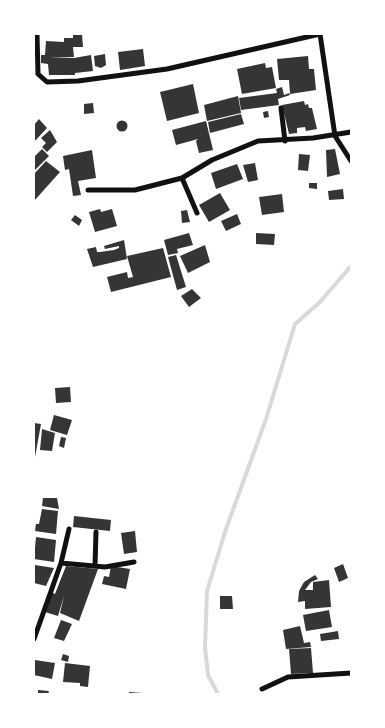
<!DOCTYPE html>
<style>
body{margin:0}
#map{position:relative;width:385px;height:728px;overflow:hidden;background:#fff;font-family:"Exo 2",sans-serif}
canvas{display:block}
.frame{position:absolute;inset:0;border:35px solid #fff;pointer-events:none}
</style>
<div id="map">
<canvas width="385" height="728"></canvas>
<div class="frame"></div>
</div>
<script>
const ctx = document.querySelector('canvas').getContext('2d');
ctx.lineJoin = 'round';
const shape = rows => new Path2D(rows.map(r => 'M' + r).join(''));
function trace(path, color, width, dash) { ctx.strokeStyle = color; ctx.lineWidth = width; ctx.lineCap = dash ? 'butt' : 'round'; ctx.setLineDash(dash || []); ctx.stroke(path); }
function fill(path, color) { ctx.fillStyle = color; ctx.fill(path, 'evenodd'); }
trace(shape([
 [218,694,208,675,205,647,207,591,226,529,266,419,295,324,320,302,351,266]
]), '#d9d9d9', 4);
fill(shape([
 [73,34,82,34,83,47,73,47,74,57,49,57,74,58,91,55,93,71,75,73,75,75,49,75,48,64,41,63,41,55,45,55,46,41,64,42,64,38,73,38],
 [143,49,145,66,120,70,118,52],
 [105,54,106,65,101,68,95,66,94,56],
 [308,56,309,69,314,69,316,90,290,94,289,80,279,80,277,59],
 [265,63,266,68,272,67,276,88,242,94,237,69],
 [193,84,199,113,167,121,160,92],
 [282,87,284,95,289,93,290,95,278,99,279,105,241,110,239,98,277,93,276,89],
 [238,96,241,113,207,121,204,105],
 [304,101,305,105,308,104,309,108,312,108,317,129,306,131,305,127,297,128,297,133,289,134,282,105],
 [93,103,94,113,84,114,84,104],
 [268,111,269,117,264,118,263,112],
 [241,114,244,124,210,133,208,122],
 [39,119,47,128,34,142,34,125],
 '116.5 126a5.5 5.5 0 1 1 11 0a5.5 5.5 0 1 1-11 0Z',
 [206,121,213,150,199,153,196,141,198,139,176,145,172,130],
 [50,130,57,142,47,152,42,147,46,143,41,138],
 [42,149,49,156,34,171,34,157],
 [335,149,340,174,327,177,326,150],
 [92,150,96,178,78,181,81,195,73,196,69,169,65,170,63,156],
 [299,154,310,155,308,171,298,170],
 [46,161,60,172,34,201,34,174],
 [255,163,258,180,248,182,243,165],
 [237,164,243,179,216,189,211,173],
 [309,183,317,183,317,189,309,188],
 [343,189,344,199,329,200,328,191],
 [220,193,230,210,209,222,199,205],
 [282,194,284,212,262,215,259,197],
 [100,209,101,212,112,209,117,226,95,232,89,212],
 [187,210,190,222,182,223,181,211],
 [237,214,241,224,226,231,221,221],
 [75,215,82,220,79,226,71,220],
 [189,233,193,245,177,249,178,253,168,255,164,240],
 [256,233,275,234,274,245,256,244],
 [124,240,127,259,93,267,87,249,96,247,97,252,100,252,114,250,119,248,119,246,105,249,104,246],
 [205,245,210,262,188,273,180,256],
 [163,248,171,277,111,292,107,277,127,272,128,278,133,277,127,256],
 [176,255,186,287,177,290,168,257],
 [192,289,201,298,189,307,181,296],
 [70,387,71,402,56,403,55,388],
 [54,415,72,420,67,435,50,430],
 [34,423,41,424,35,457,34,457],
 [42,429,55,433,52,451,40,450],
 [61,437,66,438,64,448,59,446],
 [43,498,57,498,59,509,42,506],
 [42,509,58,511,56,534,35,531,36,524,39,524],
 [74,516,111,520,110,531,73,527],
 [135,531,137,552,124,554,121,533],
 [36,537,56,540,54,562,34,559],
 [343,564,348,578,339,582,334,568],
 [35,565,54,568,46,586,34,583],
 [66,566,98,569,79,621,60,613,64,596,58,616,45,612,51,592,55,594],
 [111,566,130,569,126,589,102,584,104,576,109,577],
 [315,575,318,579,311,582,305,590,313,590,313,582,329,580,331,607,305,609,305,601,298,602,299,591,304,582],
 [220,596,232,596,233,609,220,609],
 [329,610,332,627,306,631,303,615],
 [61,620,72,624,64,641,54,638],
 [300,626,304,643,310,642,311,647,286,649,283,630],
 [338,631,339,639,321,641,320,634],
 [311,648,313,673,291,674,289,649],
 [63,654,69,656,68,662,61,660],
 [35,660,55,663,52,679,34,675],
 [65,663,90,666,88,687,80,686,80,683,63,682],
 [38,690,49,691,48,694,38,694],
 [129,692,143,693,143,694,129,694]
]), '#353535');
trace(shape([
 [37,34,38,74,47,82,78,81,167,69,320,34],
 [320,34,335,136,351,161],
 [281,108,285,141],
 [182,178,197,213],
 [88,190,135,190,182,178,212,160,258,141,313,138,351,132],
 [61,563,105,567,134,562],
 [95,566,96,532],
 [34,639,61,563,69,529],
 [262,689,288,677,351,673]
]), '#111', 5);
</script>
